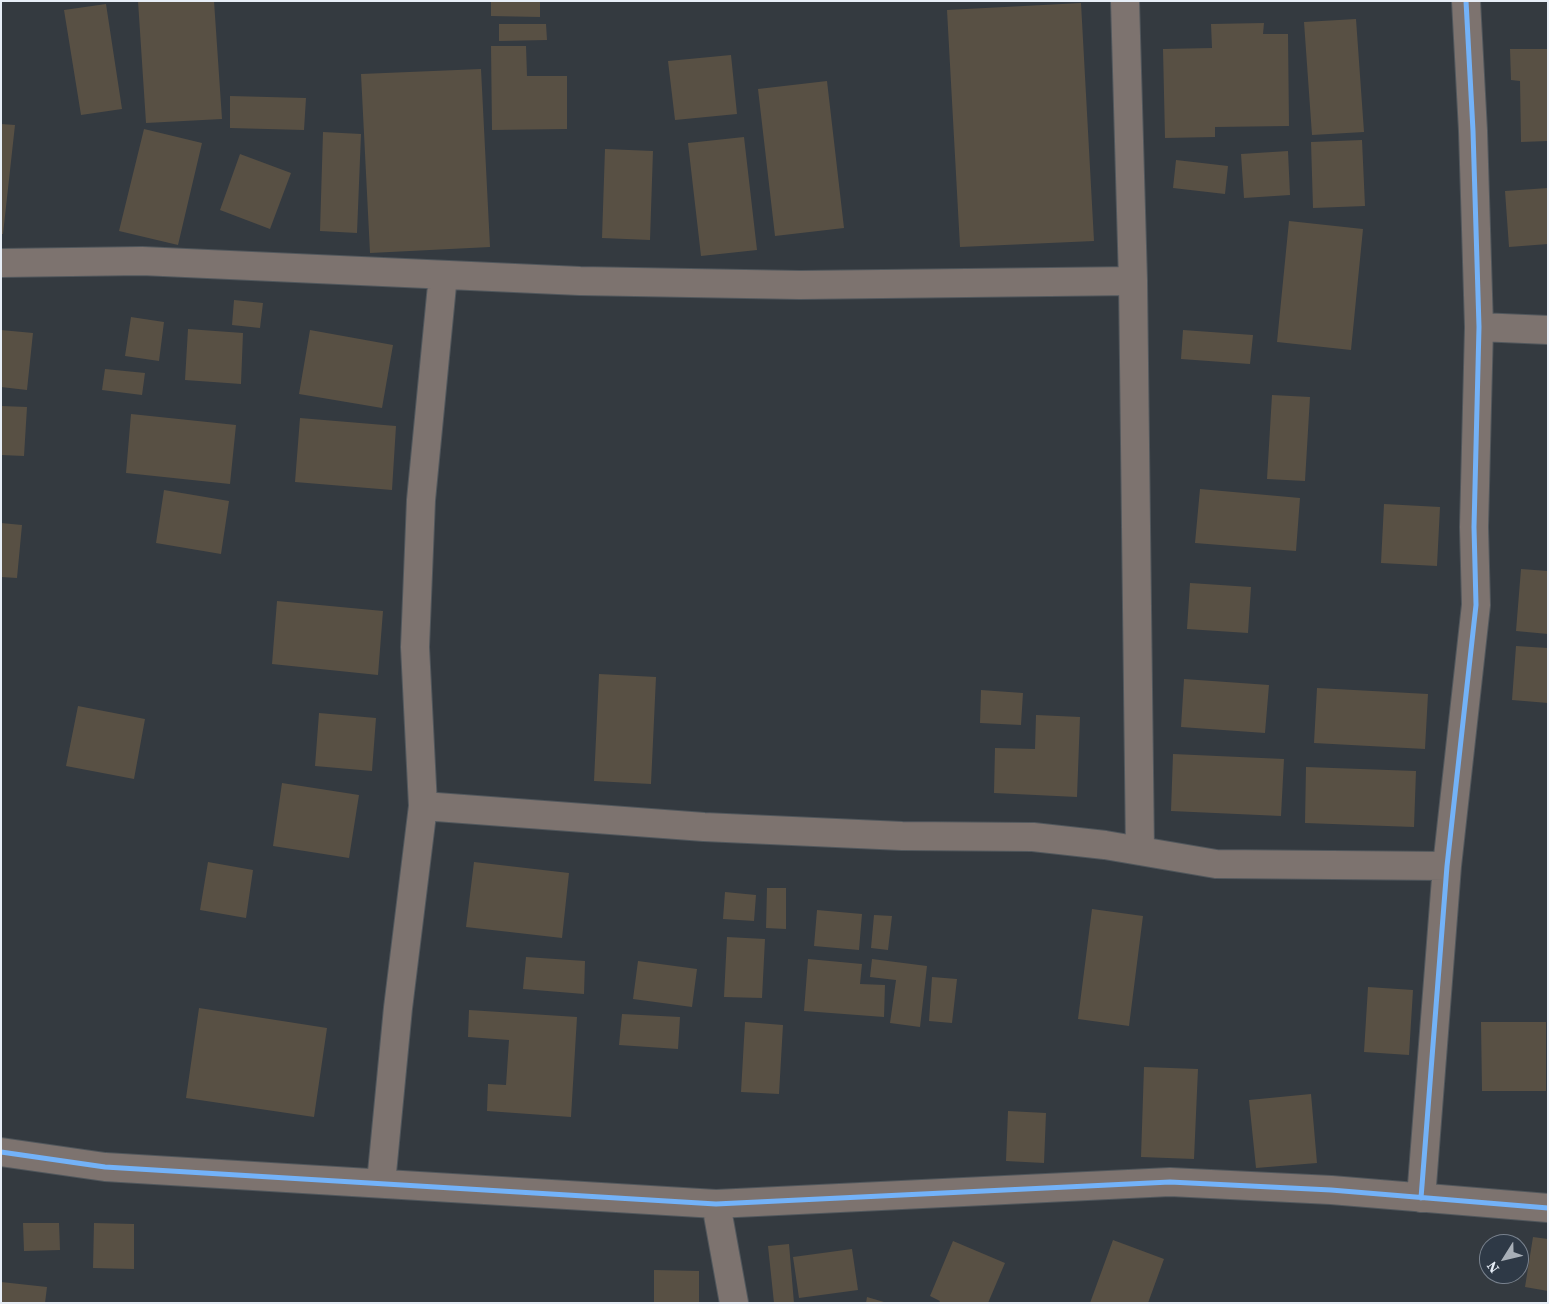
<!DOCTYPE html>
<style>
body{margin:0}
#map{position:relative;width:1549px;height:1304px;overflow:hidden;background:#343a40;font-family:"Source Serif 4",serif}
canvas{display:block}
.frame{position:absolute;inset:0;border:2px solid #e7eef7;pointer-events:none}
.north{position:absolute;left:1479px;top:1234px;width:50px;height:50px;box-sizing:border-box;background:#2e3946;border:1px solid #78818d;border-radius:50%;rotate:234deg;font-size:14px;font-weight:700;line-height:20px;text-align:center;color:#e7eef7}
.north::after{content:'';display:block;margin:auto;width:18px;height:22px;background:#a8afb7;clip-path:polygon(50% 0,100% 100%,50% 72%,0 100%)}
</style>
<div id="map">
<canvas width="1549" height="1304"></canvas>
<div class="frame"></div>
<div class="north">N</div>
</div>
<script>
const ctx = document.querySelector('canvas').getContext('2d');
ctx.lineJoin = 'round';
function fill(path, color) { ctx.fillStyle = color; ctx.fill(path, 'evenodd'); }
const shape = rows => new Path2D(rows.map(r => 'M' + r).join(''));
function trace(path, color, width, dash) { ctx.strokeStyle = color; ctx.lineWidth = width; ctx.lineCap = dash ? 'butt' : 'round'; ctx.setLineDash(dash || []); ctx.stroke(path); }
fill(shape([
 [138,1,214,1,222,119,146,123],
 [491,1,540,1,540,17,491,16],
 [1081,3,1094,241,960,247,947,10],
 [106,4,122,109,81,115,64,10],
 [1356,19,1364,132,1312,135,1304,22],
 [1264,23,1263,34,1288,34,1289,126,1215,127,1215,137,1165,138,1163,49,1212,48,1211,24],
 [499,24,546,24,547,40,499,41],
 [491,46,526,46,527,76,567,76,567,129,492,130],
 [1510,49,1548,49,1548,141,1521,142,1520,81,1511,80],
 [731,55,737,114,675,120,668,61],
 [481,69,490,247,370,253,361,74],
 [827,81,844,228,775,236,758,89],
 [230,96,306,98,304,130,230,128],
 [1,124,15,125,3,234,1,234],
 [144,129,202,143,178,245,119,231],
 [323,132,361,134,357,233,320,231],
 [744,137,757,250,701,256,688,143],
 [1362,140,1365,206,1313,208,1311,142],
 [605,149,653,151,650,240,602,238],
 [1288,151,1290,195,1244,198,1241,154],
 [240,154,291,173,270,229,220,210],
 [1176,160,1228,166,1225,194,1173,188],
 [1548,188,1548,244,1509,247,1505,191],
 [1289,221,1363,229,1351,350,1277,342],
 [234,300,263,303,260,328,232,325],
 [131,317,164,322,159,361,125,356],
 [188,329,243,333,241,384,185,380],
 [1,330,33,333,27,390,1,387],
 [310,330,393,345,382,408,299,394],
 [1183,330,1253,335,1250,364,1181,359],
 [105,369,145,373,142,395,102,390],
 [1272,395,1310,397,1305,481,1267,479],
 [1,406,27,407,24,456,1,455],
 [131,414,236,425,230,484,126,473],
 [300,418,396,426,392,490,295,482],
 [1200,489,1300,498,1296,551,1195,543],
 [164,490,229,501,221,554,156,543],
 [1384,504,1440,507,1437,566,1381,563],
 [1,523,22,525,17,578,1,577],
 [1521,569,1548,571,1548,634,1516,631],
 [1190,583,1251,587,1248,633,1187,629],
 [277,601,383,611,378,675,272,664],
 [1516,646,1548,648,1548,703,1512,700],
 [599,674,656,677,651,784,594,781],
 [1184,679,1269,685,1265,733,1181,727],
 [1317,688,1428,694,1425,749,1314,743],
 [981,690,1023,693,1021,725,980,723],
 [78,706,145,719,134,779,66,766],
 [319,713,376,718,372,771,315,766],
 [1036,715,1080,717,1077,797,994,793,995,748,1035,749],
 [1173,754,1284,759,1281,816,1171,811],
 [1306,767,1416,771,1414,827,1305,823],
 [282,783,359,795,349,858,273,846],
 [208,862,253,870,246,918,200,910],
 [474,862,569,873,562,938,466,927],
 [767,888,786,888,786,929,766,928],
 [725,892,756,895,754,921,723,919],
 [1092,909,1143,916,1129,1026,1078,1019],
 [817,910,862,914,859,950,814,946],
 [874,915,892,916,888,950,871,948],
 [727,937,765,939,762,998,724,997],
 [526,957,585,961,584,994,523,989],
 [808,959,862,964,860,984,885,985,884,1017,804,1011],
 [872,959,927,966,920,1027,890,1023,896,980,870,977],
 [638,961,697,969,692,1007,633,999],
 [932,977,957,979,952,1023,929,1021],
 [1368,987,1413,990,1409,1055,1364,1052],
 [199,1008,327,1028,314,1117,186,1098],
 [469,1010,577,1017,571,1117,487,1111,488,1084,506,1085,509,1040,468,1037],
 [622,1014,680,1017,678,1049,619,1045],
 [745,1022,783,1025,779,1094,741,1092],
 [1481,1022,1546,1022,1546,1091,1482,1091],
 [1144,1067,1198,1069,1194,1159,1141,1157],
 [1311,1094,1317,1163,1256,1168,1249,1100],
 [1008,1111,1046,1113,1044,1163,1006,1161],
 [23,1223,59,1223,60,1250,24,1251],
 [94,1223,134,1224,134,1269,93,1268],
 [1533,1237,1548,1239,1548,1291,1525,1287],
 [1113,1240,1164,1259,1148,1303,1090,1303],
 [953,1241,1005,1263,988,1303,939,1303,940,1301,930,1296],
 [789,1244,794,1303,774,1303,768,1246],
 [852,1249,858,1290,799,1298,793,1257],
 [654,1270,699,1271,699,1303,654,1303],
 [1,1282,47,1287,45,1303,1,1303],
 [867,1297,884,1302,884,1303,866,1303]
]), '#585044');
const minor = shape([
 [1125,1,1133,281,1140,851],
 [1,263,142,261,580,281,800,285,1133,281],
 [1479,327,1548,330],
 [423,806,704,827,902,836,1033,837,1105,845,1216,864,1447,866],
 [1,1152,105,1167,716,1204,1170,1182,1331,1190,1548,1208],
 [381,1183,398,1008,423,806,415,647,421,500,443,275],
 [1421,1198,1447,866,1476,605,1474,527,1479,327,1473,131,1466,1],
 [716,1204,734,1303]
]);
trace(minor, '#51575c', 30);
trace(minor, '#7d736f', 28);
trace(shape([
 [1,1152,105,1167,716,1204,1170,1182,1331,1190,1548,1208],
 [1421,1198,1447,866,1476,605,1474,527,1479,327,1473,131,1466,1]
]), '#73b2f8', 5);
</script>
